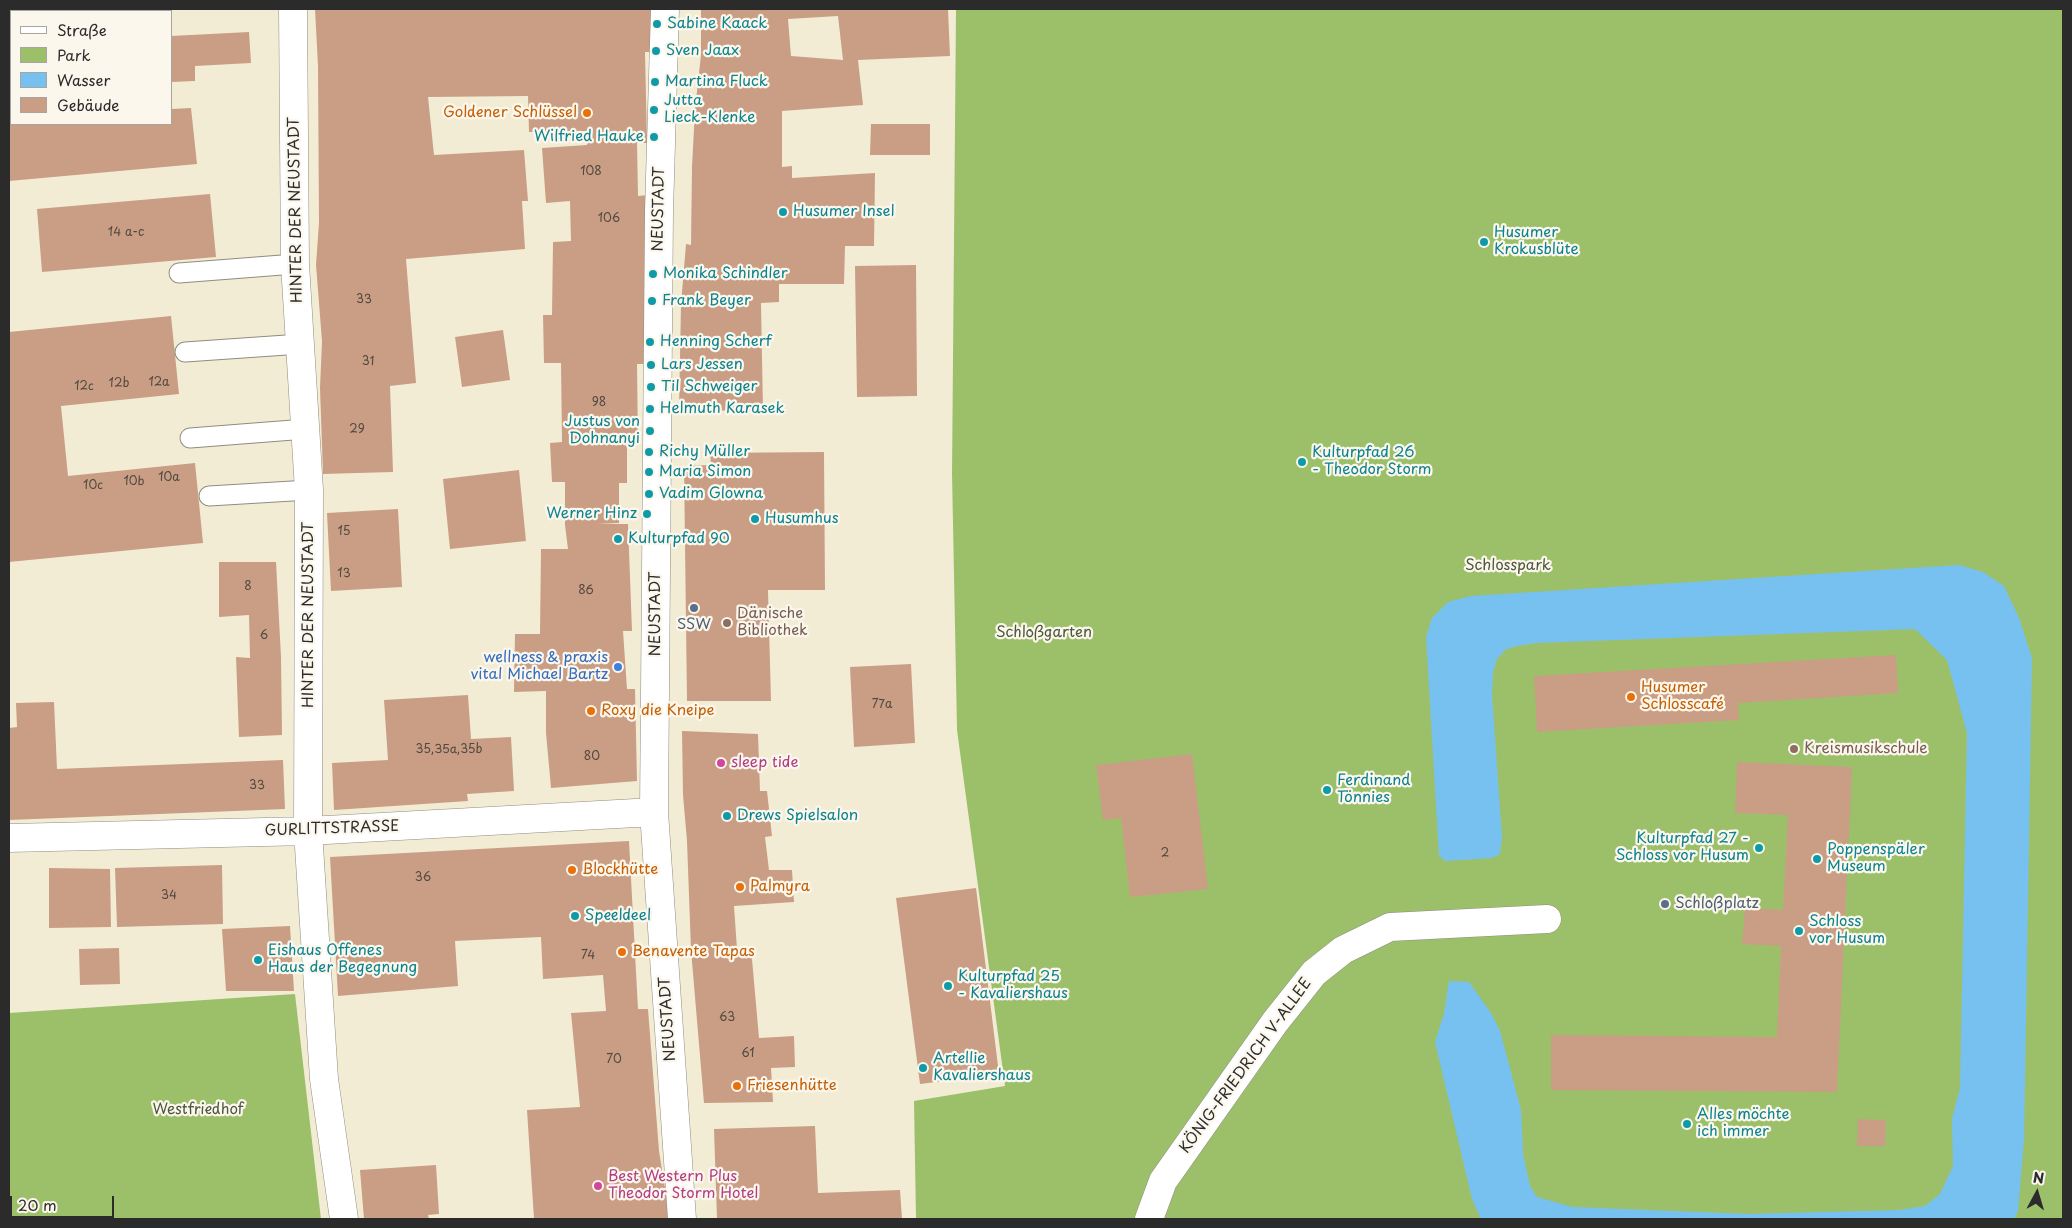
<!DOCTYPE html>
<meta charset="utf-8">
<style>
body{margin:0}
#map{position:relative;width:2072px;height:1228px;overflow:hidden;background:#f3ecd5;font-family:"Playpen Sans",sans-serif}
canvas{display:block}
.frame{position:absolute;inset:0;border:10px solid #2b2b2b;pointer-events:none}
.legend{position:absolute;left:10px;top:10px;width:162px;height:115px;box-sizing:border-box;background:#fbf7ec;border:1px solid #a8a59f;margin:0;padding:6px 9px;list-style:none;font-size:15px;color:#2b2b2b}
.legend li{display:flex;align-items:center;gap:10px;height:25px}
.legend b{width:25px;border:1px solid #a8a59f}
.north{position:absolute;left:2012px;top:1168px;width:50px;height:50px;-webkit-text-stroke:4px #fbf7ec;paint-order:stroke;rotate:6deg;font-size:14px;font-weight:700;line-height:20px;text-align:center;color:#2b2b2b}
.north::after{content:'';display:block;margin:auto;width:18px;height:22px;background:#2b2b2b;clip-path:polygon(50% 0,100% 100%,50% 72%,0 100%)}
.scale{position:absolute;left:10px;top:1196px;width:104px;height:22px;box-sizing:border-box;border:2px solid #2b2b2b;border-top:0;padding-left:6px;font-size:15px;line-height:18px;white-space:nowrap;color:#2b2b2b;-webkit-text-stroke:4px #fbf7ec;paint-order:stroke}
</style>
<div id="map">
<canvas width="2072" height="1228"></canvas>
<div class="frame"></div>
<ul class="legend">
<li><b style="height:6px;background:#fff"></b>Straße</li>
<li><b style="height:14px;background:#9cc06a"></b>Park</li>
<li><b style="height:14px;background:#77c1f0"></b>Wasser</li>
<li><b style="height:14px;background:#c99e84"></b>Gebäude</li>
</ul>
<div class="north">N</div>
<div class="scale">20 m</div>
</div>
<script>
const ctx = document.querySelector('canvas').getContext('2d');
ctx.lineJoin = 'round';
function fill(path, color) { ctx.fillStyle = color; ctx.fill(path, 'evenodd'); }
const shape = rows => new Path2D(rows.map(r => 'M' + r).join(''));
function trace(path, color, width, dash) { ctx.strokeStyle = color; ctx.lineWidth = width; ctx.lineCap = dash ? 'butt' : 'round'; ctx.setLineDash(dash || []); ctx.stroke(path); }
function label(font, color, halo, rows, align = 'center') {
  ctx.font = font + ' "Playpen Sans",sans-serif'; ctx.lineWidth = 4.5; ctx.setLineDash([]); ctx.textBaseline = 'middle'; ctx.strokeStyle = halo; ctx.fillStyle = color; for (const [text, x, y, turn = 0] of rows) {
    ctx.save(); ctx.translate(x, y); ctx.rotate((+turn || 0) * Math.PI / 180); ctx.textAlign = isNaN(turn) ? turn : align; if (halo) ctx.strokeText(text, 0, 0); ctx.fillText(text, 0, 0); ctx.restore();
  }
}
fill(shape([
 [956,9,2063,9,2063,1219,916,1219,914,1101,1005,1086,957,730,952,473],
 [295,994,321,1219,9,1219,9,1013]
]), '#9cc06a');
fill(shape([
 [1959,565,1983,572,2004,586,2019,618,2032,658,2024,1139,2018,1211,2014,1219,1481,1219,1472,1199,1435,1042,1444,1014,1449,981,1469,982,1491,1013,1500,1031,1521,1110,1523,1154,1530,1186,1537,1197,1572,1207,1749,1214,1900,1210,1925,1206,1940,1194,1953,1166,1952,1119,1960,1088,1967,733,1947,660,1915,629,1536,643,1517,646,1506,649,1497,659,1493,672,1492,695,1502,837,1500,854,1492,858,1445,861,1439,855,1426,637,1432,618,1448,602,1471,596]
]), '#77c1f0');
fill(shape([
 [315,9,651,9,651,52,645,52,647,143,637,143,638,196,648,195,649,364,637,364,638,443,627,443,627,483,619,483,619,523,597,524,628,524,632,631,623,631,627,689,635,689,637,781,551,788,546,733,546,691,514,692,515,634,540,634,541,549,568,549,565,525,565,482,552,482,550,443,562,442,561,363,544,363,543,315,552,315,553,242,571,241,570,201,546,203,542,148,587,145,587,131,529,132,528,96,428,97,434,155,524,150,528,201,522,201,525,249,406,259,416,383,390,386,393,472,323,474,320,388,322,341,316,265,319,223,318,66],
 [701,9,948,9,950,56,858,60,863,105,782,111,782,167,792,166,792,178,875,173,874,246,845,246,844,284,779,284,779,302,761,303,763,411,679,410,681,304,686,244,691,245,692,167,695,109,701,55],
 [838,16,843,60,791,56,788,19],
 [249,32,251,63,195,66,195,81,171,82,171,36],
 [9,53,11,53,11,89,9,89],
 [191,108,197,164,9,181,9,124,171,124,171,109],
 [871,124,930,124,930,155,870,155],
 [210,194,216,257,42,272,37,209],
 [916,265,917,396,857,397,855,266],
 [171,316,179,394,61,406,68,476,195,463,203,543,9,562,9,332],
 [503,330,510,380,462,387,455,337],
 [824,452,825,590,768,590,771,701,687,701,684,466,711,465,710,453],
 [519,470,526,541,450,549,443,479],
 [398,509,402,587,331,591,327,513],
 [219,562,276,562,281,657,282,735,239,737,236,657,250,658,249,615,219,617],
 [1896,655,1898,693,1738,703,1739,720,1537,732,1534,676],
 [911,664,915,743,854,747,850,667],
 [468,695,471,739,511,737,514,791,467,794,468,801,334,810,332,763,388,760,384,700],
 [54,702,57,769,283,760,285,809,9,820,9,728,17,727,16,703],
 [682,731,758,734,760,791,767,791,772,836,765,837,769,870,792,870,794,902,734,906,737,949,751,948,759,1038,794,1036,795,1067,771,1068,773,1102,704,1103,691,950,687,841,683,795],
 [1192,754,1208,889,1130,897,1121,818,1103,820,1096,765],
 [1737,762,1852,767,1837,1092,1551,1090,1551,1035,1777,1037,1781,946,1742,944,1745,908,1783,910,1788,815,1735,813],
 [629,841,638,1009,648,1009,659,1151,670,1219,534,1219,527,1110,580,1107,571,1013,606,1011,603,975,543,979,541,937,455,941,458,986,338,996,330,857],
 [222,865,223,924,117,927,115,868],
 [49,868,110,869,111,927,49,928],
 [976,888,999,1074,920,1084,896,898],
 [290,926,294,991,226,991,222,929],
 [119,948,120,984,80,985,79,949],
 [1858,1119,1886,1120,1885,1146,1857,1146],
 [815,1126,818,1193,900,1190,902,1219,717,1219,714,1129],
 [436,1165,439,1214,428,1215,429,1219,364,1219,360,1170]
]), '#c99e84');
const lane = shape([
 [179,273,295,264],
 [185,352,301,344],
 [190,438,306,429],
 [209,496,309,490]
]);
const street = shape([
 [293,9,295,264,309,490,308,831,324,1079,344,1219],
 [665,9,659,211,654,812,682,1219],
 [9,838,308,831,654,812],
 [1149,1219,1163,1181,1275,1022,1314,973,1343,950,1390,927,1547,919]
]);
trace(lane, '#8f8c80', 21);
trace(street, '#8f8c80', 29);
trace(lane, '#fff', 19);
trace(street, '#fff', 28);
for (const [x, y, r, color] of [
 [657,24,5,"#0f9aa8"],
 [656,51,5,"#0f9aa8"],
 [655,82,5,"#0f9aa8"],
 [654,110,5,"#0f9aa8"],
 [587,113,5,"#e8710a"],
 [654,137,5,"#0f9aa8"],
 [783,212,5,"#0f9aa8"],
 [1484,242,5,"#0f9aa8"],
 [653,274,5,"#0f9aa8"],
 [652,301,5,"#0f9aa8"],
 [650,342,5,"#0f9aa8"],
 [651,365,5,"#0f9aa8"],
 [651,387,5,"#0f9aa8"],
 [650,409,5,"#0f9aa8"],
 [650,431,5,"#0f9aa8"],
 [649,452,5,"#0f9aa8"],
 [1302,462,5,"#0f9aa8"],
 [649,472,5,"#0f9aa8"],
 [649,494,5,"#0f9aa8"],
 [647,514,5,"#0f9aa8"],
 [755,519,5,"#0f9aa8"],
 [618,539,5,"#0f9aa8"],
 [694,608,5,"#5c6f8a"],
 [727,623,5,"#8d6e63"],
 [618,667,5,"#3f7fe0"],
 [1631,697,5,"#e8710a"],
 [591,711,5,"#e8710a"],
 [1794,749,5,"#8d6e63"],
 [721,763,5,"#d1479c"],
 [1327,790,5,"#0f9aa8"],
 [727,816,5,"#0f9aa8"],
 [1759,848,5,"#0f9aa8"],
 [1817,859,5,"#0f9aa8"],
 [572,870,5,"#e8710a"],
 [740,887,5,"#e8710a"],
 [1665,904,5,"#5c6f8a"],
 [575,916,5,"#0f9aa8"],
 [1799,931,5,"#0f9aa8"],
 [622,952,5,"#e8710a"],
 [258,960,5,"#0f9aa8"],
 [948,986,5,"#0f9aa8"],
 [923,1068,5,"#0f9aa8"],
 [737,1086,5,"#e8710a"],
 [1687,1124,5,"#0f9aa8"],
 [598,1186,5,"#d1479c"]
]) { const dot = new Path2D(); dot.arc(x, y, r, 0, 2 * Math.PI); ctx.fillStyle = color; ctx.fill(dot); trace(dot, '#fbf7ec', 2); }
label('12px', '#524841', null, [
 ["108",591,172],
 ["106",609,219],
 ["14 a-c",126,233],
 ["33",364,300],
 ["31",368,362],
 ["12a",159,383],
 ["12b",119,384],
 ["12c",84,387],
 ["98",599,403],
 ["29",357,430],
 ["10a",169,478],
 ["10b",134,482],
 ["10c",93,486],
 ["15",344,532],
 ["13",344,574],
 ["8",248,587],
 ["86",586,591],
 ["6",264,636],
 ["77a",882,705],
 ["35,35a,35b",449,750],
 ["80",592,757],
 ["33",257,786],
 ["2",1165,854],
 ["36",423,878],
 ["34",169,896],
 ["74",588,956],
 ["63",727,1018],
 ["61",748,1054],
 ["70",614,1060]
]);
label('15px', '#0d838f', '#fbf7ec', [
 ["Sabine Kaack",667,24],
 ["Sven Jaax",666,51],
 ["Martina Fluck",665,82],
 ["Jutta",664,101],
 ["Lieck-Klenke",664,118],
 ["Wilfried Hauke",644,137,"right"],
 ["Husumer Insel",793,212],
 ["Husumer",1494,233],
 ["Krokusblüte",1494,250],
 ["Monika Schindler",663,274],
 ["Frank Beyer",662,301],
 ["Henning Scherf",660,342],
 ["Lars Jessen",661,365],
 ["Til Schweiger",661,387],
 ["Helmuth Karasek",660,409],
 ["Justus von",640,422,"right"],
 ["Dohnanyi",640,439,"right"],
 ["Richy Müller",659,452],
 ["Kulturpfad 26",1312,453],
 ["- Theodor Storm",1312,470],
 ["Maria Simon",659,472],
 ["Vadim Glowna",659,494],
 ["Werner Hinz",637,514,"right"],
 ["Husumhus",765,519],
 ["Kulturpfad 90",628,539],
 ["Ferdinand",1337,781],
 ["Tönnies",1337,798],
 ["Drews Spielsalon",737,816],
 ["Kulturpfad 27 -",1749,839,"right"],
 ["Schloss vor Husum",1749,856,"right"],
 ["Poppenspäler",1827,850],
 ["Museum",1827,867],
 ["Speeldeel",585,916],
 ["Schloss",1809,922],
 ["vor Husum",1809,939],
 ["Eishaus Offenes",268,951],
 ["Haus der Begegnung",268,968],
 ["Kulturpfad 25",958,977],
 ["- Kavaliershaus",958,994],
 ["Artellie",933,1059],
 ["Kavaliershaus",933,1076],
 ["Alles möchte",1697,1115],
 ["ich immer",1697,1132]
], 'left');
label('15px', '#c56008', '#fbf7ec', [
 ["Goldener Schlüssel",577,113,"right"],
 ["Husumer",1641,688],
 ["Schlosscafé",1641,705],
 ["Roxy die Kneipe",601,711],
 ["Blockhütte",582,870],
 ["Palmyra",750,887],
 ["Benavente Tapas",632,952],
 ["Friesenhütte",747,1086]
], 'left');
label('15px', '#2b2b2b', '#fbf7ec', [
 ["NEUSTADT",659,209,-89],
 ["HINTER DER NEUSTADT",296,210,-91],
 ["NEUSTADT",656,614,-90],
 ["HINTER DER NEUSTADT",309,615,-90],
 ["GURLITTSTRASSE",332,829,-2],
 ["NEUSTADT",668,1019,-94],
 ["KÖNIG-FRIEDRICH V-ALLEE",1246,1066,-54]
]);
label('15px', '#4d583e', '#fbf7ec', [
 ["Schlosspark",1508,566],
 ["Schloßgarten",1044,633],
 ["Westfriedhof",198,1110]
]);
label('15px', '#785e54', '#fbf7ec', [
 ["Dänische",737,614],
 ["Bibliothek",737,631],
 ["Kreismusikschule",1804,749]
], 'left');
label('15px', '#4e5e75', '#fbf7ec', [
 ["SSW",694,625],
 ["Schloßplatz",1675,904,"left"]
]);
label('15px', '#366cbe', '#fbf7ec', [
 ["wellness & praxis",608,658],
 ["vital Michael Bartz",608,675]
], 'right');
label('15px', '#b23c85', '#fbf7ec', [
 ["sleep tide",731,763],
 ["Best Western Plus",608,1177],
 ["Theodor Storm Hotel",608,1194]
], 'left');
</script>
